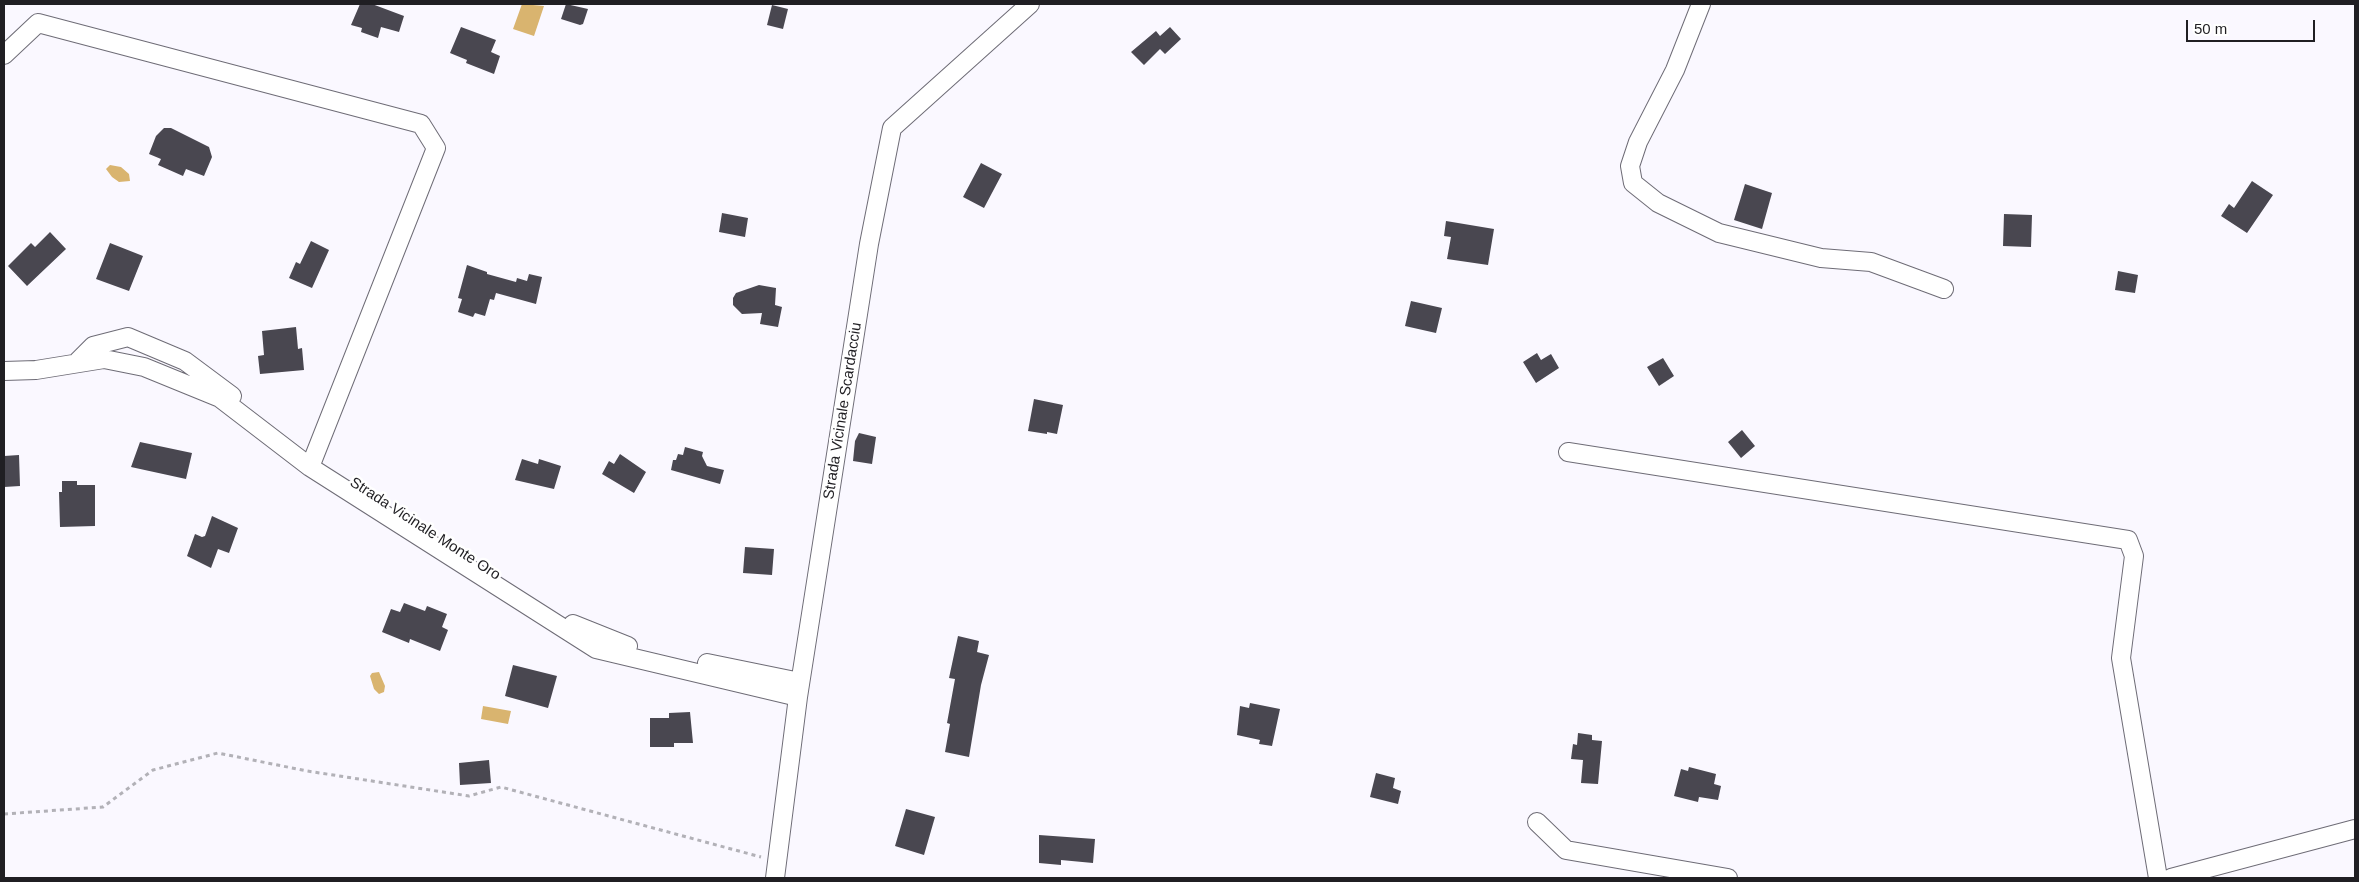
<!DOCTYPE html>
<style>
body{margin:0}
#map{position:relative;width:2359px;height:882px;overflow:hidden;background:#faf8ff;font-family:Arial,sans-serif}
canvas{display:block}
.frame{position:absolute;inset:0;border:5px solid #201f23;pointer-events:none}
.scale{position:absolute;left:2186px;top:20px;width:129px;height:22px;box-sizing:border-box;border:2px solid #201f23;border-top:0;padding-left:6px;font-size:15px;line-height:18px;white-space:nowrap;color:#201f23;-webkit-text-stroke:4px #fff;paint-order:stroke}
</style>
<div id="map">
<canvas width="2359" height="882"></canvas>
<div class="frame"></div>
<div class="scale">50 m</div>
</div>
<script>
const ctx = document.querySelector('canvas').getContext('2d');
ctx.lineJoin = 'round';
function fill(path, color) { ctx.fillStyle = color; ctx.fill(path, 'evenodd'); }
const shape = rows => new Path2D(rows.map(r => 'M' + r).join(''));
function trace(path, color, width, dash) { ctx.strokeStyle = color; ctx.lineWidth = width; ctx.lineCap = dash ? 'butt' : 'round'; ctx.setLineDash(dash || []); ctx.stroke(path); }
function label(font, color, halo, rows, align = 'center') {
  ctx.font = font + ' Arial,sans-serif'; ctx.lineWidth = 5; ctx.setLineDash([]); ctx.textBaseline = 'middle'; ctx.strokeStyle = halo; ctx.fillStyle = color; for (const [text, x, y, turn = 0] of rows) {
    ctx.save(); ctx.translate(x, y); ctx.rotate((+turn || 0) * Math.PI / 180); ctx.textAlign = isNaN(turn) ? turn : align; if (halo) ctx.strokeText(text, 0, 0); ctx.fillText(text, 0, 0); ctx.restore();
  }
}
fill(shape([
 [522,4,544,6,534,36,513,29],
 [110,165,121,167,129,174,130,181,119,182,112,177,106,169],
 [379,672,385,686,384,692,379,694,374,689,370,676,372,673],
 [483,706,511,711,508,724,481,719]
]), '#d9b46f');
fill(shape([
 [360,4,372,4,404,16,399,32,381,27,378,38,361,32,362,28,351,25],
 [566,4,588,9,583,24,580,25,561,19],
 [772,5,788,9,783,29,767,25],
 [461,27,496,40,491,52,500,56,494,74,466,63,467,60,450,53],
 [1170,27,1181,39,1165,54,1160,49,1144,65,1131,52,1156,31,1160,36],
 [164,128,171,128,209,147,212,157,204,176,186,169,183,176,158,165,161,159,149,154,156,136],
 [981,163,1002,174,984,208,963,197],
 [2252,181,2273,195,2247,233,2221,216,2229,204,2234,208],
 [1745,184,1772,193,1762,229,1734,220],
 [722,213,748,218,745,237,719,232],
 [2004,214,2032,215,2031,247,2003,246],
 [1446,221,1494,229,1488,265,1447,259,1451,237,1444,236],
 [50,232,66,249,27,286,8,266,31,243,35,247],
 [311,241,329,250,312,288,289,278,296,262,300,264],
 [110,243,143,256,129,291,96,279],
 [467,265,487,272,487,274,516,282,517,278,527,281,529,274,542,277,536,304,496,293,494,300,490,299,485,316,475,313,473,317,458,312,462,299,458,298],
 [2118,271,2138,275,2135,293,2115,290],
 [759,285,776,288,775,305,782,307,778,327,760,324,762,313,742,314,733,305,733,298,736,293],
 [1411,301,1442,308,1436,333,1405,326],
 [296,327,298,349,302,348,304,370,260,374,258,356,264,355,262,331],
 [1537,353,1541,360,1551,354,1559,368,1536,383,1523,362],
 [1663,358,1674,376,1659,386,1647,367],
 [1034,399,1063,405,1057,434,1047,432,1047,434,1028,431],
 [1742,430,1755,446,1741,458,1728,442],
 [859,433,876,437,872,464,853,461,855,441],
 [140,442,192,453,186,479,131,467],
 [685,447,703,452,702,456,707,466,724,470,720,484,671,470,673,460,676,460,678,454,683,455],
 [620,454,646,472,634,493,602,474,609,461,614,464],
 [19,455,20,486,4,487,4,456],
 [522,459,538,464,539,459,561,466,554,489,515,480],
 [62,481,77,481,77,485,95,485,95,526,60,527,59,492,62,492],
 [212,516,238,528,229,553,218,549,211,568,187,556,195,534,202,537,205,536],
 [745,547,774,549,772,575,743,573],
 [404,603,425,611,427,606,447,614,442,627,448,630,440,651,410,639,409,643,382,632,391,609,400,612],
 [958,636,979,641,977,652,989,655,981,685,969,757,945,752,950,724,947,723,955,679,949,678],
 [513,665,557,676,548,708,505,696],
 [1250,703,1280,709,1272,746,1259,744,1260,740,1237,735,1240,706,1249,708],
 [690,712,693,743,674,743,674,747,650,747,650,718,669,718,669,713],
 [1578,733,1592,735,1592,740,1602,741,1598,784,1581,783,1583,760,1571,759,1573,744,1577,745],
 [489,760,491,783,460,785,459,763],
 [1689,767,1716,774,1714,784,1721,786,1718,800,1699,797,1698,802,1674,796,1681,769,1688,771],
 [1376,773,1395,778,1393,788,1401,791,1398,804,1370,797],
 [906,809,935,817,924,855,895,846],
 [1039,835,1095,839,1093,863,1061,860,1061,865,1039,863]
]), '#494750');
const minor = shape([
 [1701,4,1675,70,1638,142,1630,166,1633,183,1658,203,1719,233,1821,258,1871,262,1944,289],
 [4,55,38,23,421,124,436,148,310,467],
 [78,361,93,346,128,337,185,361,232,396],
 [4,371,36,370,104,359,144,367,220,398,310,467,596,649,798,697],
 [1568,452,2128,540,2134,556,2121,658,2158,878],
 [573,624,628,646],
 [707,663,800,682],
 [1537,822,1566,850,1728,878],
 [775,878,798,697,869,244,892,128,1030,4],
 [2171,878,2355,829]
]);
trace(minor, '#6e6c76', 20);
trace(shape([
 [4,814,103,807,153,770,218,753,307,771,469,796,501,787,761,857]
]), '#b2b1b7', 3, [4, 4]);
trace(minor, '#fff', 18);
label('15px', '#201f23', '#fff', [
 ["Strada Vicinale Scardacciu",843,411,-81],
 ["Strada Vicinale Monte Oro",425,529,33]
]);
</script>
